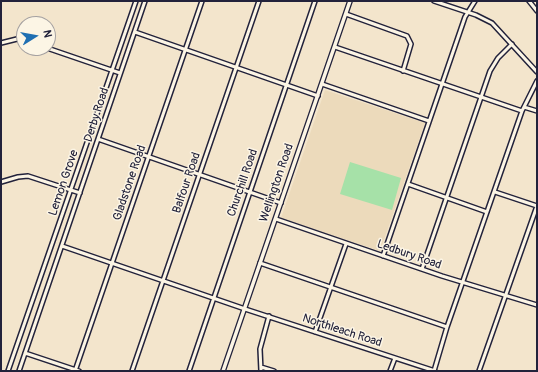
<!DOCTYPE html>
<style>
body{margin:0}
#map{position:relative;width:538px;height:372px;overflow:hidden;background:#f3e5cc;font-family:Pangolin,sans-serif}
canvas{display:block}
.frame{position:absolute;inset:0;border:2px solid #22223b;pointer-events:none}
.north{position:absolute;left:16px;top:16px;width:40px;height:40px;box-sizing:border-box;background:#fcf5e5;border:1px solid #a5a1a1;border-radius:50%;rotate:79deg;font-size:11px;font-weight:700;line-height:16px;text-align:center;color:#22223b}
.north::after{content:'';display:block;margin:auto;width:14px;height:18px;background:#1f6fb2;clip-path:polygon(50% 0,100% 100%,50% 72%,0 100%)}
</style>
<div id="map">
<canvas width="538" height="372"></canvas>
<div class="frame"></div>
<div class="north">N</div>
</div>
<script>
const ctx = document.querySelector('canvas').getContext('2d');
ctx.lineJoin = 'round';
function fill(path, color) { ctx.fillStyle = color; ctx.fill(path, 'evenodd'); }
const shape = rows => new Path2D(rows.map(r => 'M' + r).join(''));
function trace(path, color, width, dash) { ctx.strokeStyle = color; ctx.lineWidth = width; ctx.lineCap = dash ? 'butt' : 'round'; ctx.setLineDash(dash || []); ctx.stroke(path); }
function label(font, color, halo, rows, align = 'center') {
  ctx.font = font + ' Pangolin,sans-serif'; ctx.lineWidth = 3; ctx.setLineDash([]); ctx.textBaseline = 'middle'; ctx.strokeStyle = halo; ctx.fillStyle = color; for (const [text, x, y, turn = 0] of rows) {
    ctx.save(); ctx.translate(x, y); ctx.rotate((+turn || 0) * Math.PI / 180); ctx.textAlign = isNaN(turn) ? turn : align; if (halo) ctx.strokeText(text, 0, 0); ctx.fillText(text, 0, 0); ctx.restore();
  }
}
fill(shape([
 [325,90,425,123,380,251,281,218]
]), '#ecdabb');
fill(shape([
 [350,162,401,178,392,210,340,194]
]), '#a6e1a8');
const minor = shape([
 [434,1,476,15,492,23,537,72],
 [529,1,537,11],
 [346,14,407,36,411,44,403,71],
 [135,32,318,96],
 [1,43,17,39,24,40],
 [335,47,522,111],
 [47,48,120,73],
 [322,84,429,121],
 [524,107,537,111],
 [98,139,281,203],
 [1,182,18,177,28,176,80,193],
 [408,184,487,212],
 [276,219,442,276,537,305],
 [62,246,245,309,435,371],
 [383,256,465,17,475,1],
 [260,263,447,327],
 [422,269,490,71,498,58,512,44],
 [315,332,346,244],
 [25,353,79,371],
 [261,367,274,371],
 [8,371,136,1],
 [19,371,145,1],
 [75,371,202,1],
 [132,371,259,1],
 [189,371,315,1],
 [261,371,260,349,269,316],
 [390,371,395,358],
 [434,371,447,327,522,111,537,81],
 [479,371,537,206,495,192]
]);
const major = shape([
 [223,371,350,1]
]);
trace(minor, '#22223b', 6);
trace(major, '#22223b', 6);
trace(minor, '#fcf5e5', 3);
trace(major, '#fcf5e5', 3.5);
label('12px', '#22223b', '#fcf5e5', [
 ["Derby Road",97,115,-72],
 ["Lemon Grove",64,183,-71],
 ["Gladstone Road",130,183,-71],
 ["Balfour Road",187,183,-71],
 ["Churchill Road",243,183,-71],
 ["Wellington Road",277,183,-71],
 ["Ledbury Road",409,255,19],
 ["Northleach Road",342,331,18]
]);
</script>
